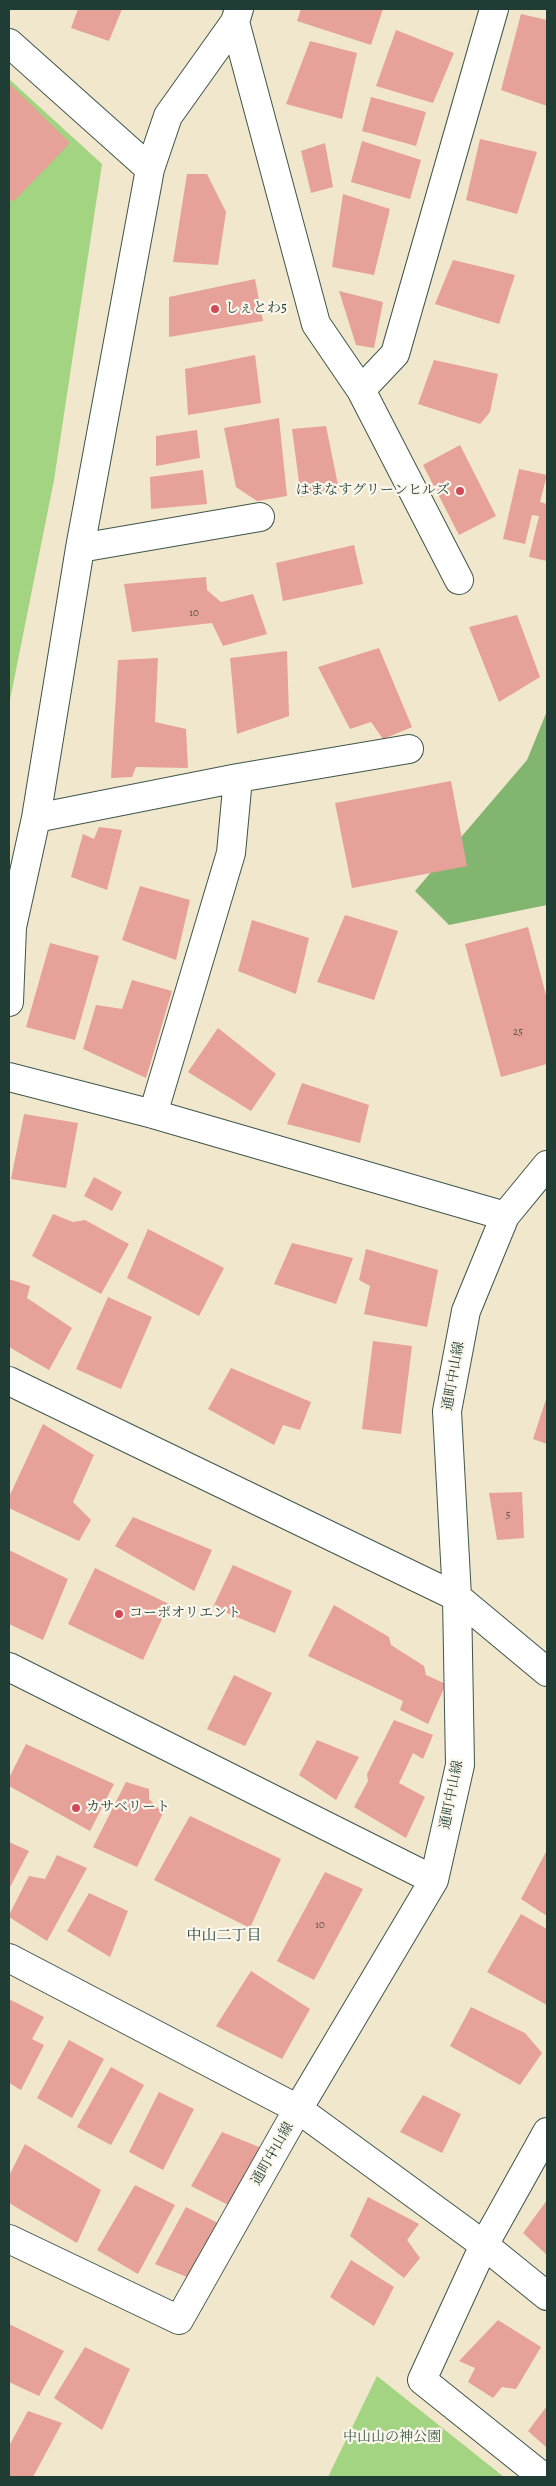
<!DOCTYPE html>
<meta charset="utf-8">
<style>
body{margin:0}
#map{position:relative;width:556px;height:2486px;overflow:hidden;background:#f1e7cc;font-family:Alegreya,serif}
canvas{display:block}
.frame{position:absolute;inset:0;border:10px solid #1f3d34;pointer-events:none}
</style>
<div id="map">
<canvas width="556" height="2486"></canvas>
<div class="frame"></div>
</div>
<script>
const ctx = document.querySelector('canvas').getContext('2d');
ctx.lineJoin = 'round';
function fill(path, color) { ctx.fillStyle = color; ctx.fill(path, 'evenodd'); }
const shape = rows => new Path2D(rows.map(r => 'M' + r).join(''));
function trace(path, color, width, dash) { ctx.strokeStyle = color; ctx.lineWidth = width; ctx.lineCap = dash ? 'butt' : 'round'; ctx.setLineDash(dash || []); ctx.stroke(path); }
function label(font, color, halo, rows, align = 'center') {
  ctx.font = font + ' Alegreya,"Noto Serif JP",serif'; ctx.lineWidth = 4.5; ctx.setLineDash([]); ctx.textBaseline = 'middle'; ctx.strokeStyle = halo; ctx.fillStyle = color; for (const [text, x, y, turn = 0] of rows) {
    ctx.save(); ctx.translate(x, y); ctx.rotate((+turn || 0) * Math.PI / 180); ctx.textAlign = isNaN(turn) ? turn : align; if (halo) ctx.strokeText(text, 0, 0); ctx.fillText(text, 0, 0); ctx.restore();
  }
}
fill(shape([
 [9,79,102,164,54,480,9,705],
 [377,2376,504,2477,328,2477]
]), '#a3d482');
fill(shape([
 [547,711,547,905,449,925,415,891,527,760]
]), '#82b670');
fill(shape([
 [78,9,122,9,109,41,71,28],
 [301,9,383,9,371,45,297,21],
 [521,14,547,20,547,106,501,90],
 [396,30,454,53,433,103,376,86],
 [310,41,357,53,342,119,286,104],
 [9,83,70,143,13,202,9,198],
 [371,97,426,112,416,146,362,131],
 [480,139,537,152,517,214,466,200],
 [362,141,421,160,410,199,351,182],
 [325,143,333,187,311,193,301,151],
 [187,174,207,174,226,212,218,265,173,262],
 [343,194,390,209,374,275,332,267],
 [453,260,515,275,499,324,435,304],
 [255,279,263,321,169,337,169,297],
 [339,291,383,302,374,348,356,345],
 [255,355,261,403,188,415,185,369],
 [434,360,498,374,490,412,480,424,418,404],
 [279,418,287,496,257,501,236,487,224,428],
 [326,426,339,490,301,497,292,429],
 [197,430,200,458,156,466,156,436],
 [460,445,496,516,459,535,423,465],
 [519,469,547,475,540,502,547,504,547,561,529,557,539,516,532,515,525,544,503,539],
 [203,470,207,504,151,509,150,477],
 [354,545,363,584,283,601,276,563],
 [206,577,207,590,221,602,253,594,267,634,223,646,212,623,132,632,124,584],
 [517,615,540,677,499,702,469,627],
 [379,648,412,727,383,739,371,722,350,729,318,667],
 [287,651,289,716,237,734,230,658],
 [158,658,155,722,186,729,188,768,136,767,132,777,111,778,118,660],
 [451,781,467,866,352,888,335,803],
 [99,827,122,830,107,890,71,877,83,834,94,839],
 [140,886,190,900,176,960,122,940],
 [345,915,398,931,374,1000,317,982],
 [252,920,309,938,296,994,238,971],
 [528,927,547,999,547,1064,501,1077,465,944],
 [50,943,99,956,75,1040,26,1027],
 [132,980,172,991,146,1078,83,1049,96,1005,122,1009],
 [218,1028,276,1074,251,1111,188,1072],
 [302,1083,369,1105,360,1143,287,1124],
 [24,1114,78,1123,66,1188,11,1179],
 [94,1177,122,1192,112,1211,84,1196],
 [53,1214,73,1222,85,1220,129,1244,101,1294,32,1256],
 [148,1229,224,1268,199,1316,127,1278],
 [292,1243,353,1258,336,1304,274,1284],
 [366,1249,438,1270,427,1327,364,1314,370,1286,359,1280],
 [9,1279,30,1286,27,1298,72,1328,49,1370,9,1347],
 [108,1297,152,1317,121,1389,76,1369],
 [373,1341,412,1346,401,1434,362,1429],
 [231,1368,311,1402,300,1430,283,1425,274,1445,208,1409],
 [547,1396,547,1444,533,1439],
 [43,1424,94,1455,73,1502,91,1520,79,1541,9,1508,9,1497],
 [522,1492,524,1538,497,1540,489,1493],
 [133,1517,212,1550,194,1591,115,1546],
 [9,1550,68,1579,43,1640,9,1624],
 [233,1565,292,1591,275,1633,213,1607],
 [95,1568,169,1604,143,1660,68,1624],
 [334,1605,389,1637,391,1645,424,1666,426,1675,446,1684,428,1724,400,1710,403,1701,308,1656],
 [234,1675,272,1693,245,1746,207,1729],
 [394,1720,433,1735,423,1759,413,1753,399,1783,425,1797,406,1838,354,1807,368,1781,367,1774],
 [317,1740,359,1757,336,1800,299,1775],
 [26,1744,114,1784,90,1831,9,1786,9,1778],
 [126,1782,149,1789,149,1799,163,1813,137,1867,93,1847],
 [190,1816,281,1859,250,1928,154,1880],
 [9,1842,29,1851,9,1889],
 [547,1850,547,1916,521,1899],
 [57,1855,87,1868,47,1941,9,1917,9,1915,29,1876,45,1879],
 [325,1872,363,1889,314,1980,277,1961],
 [89,1893,128,1911,110,1957,67,1931],
 [521,1914,547,1929,547,2005,487,1972],
 [251,1971,310,2009,282,2059,216,2026],
 [9,1999,44,2017,32,2039,44,2045,21,2090,9,2083],
 [471,2007,525,2033,542,2053,520,2085,450,2046],
 [69,2040,104,2059,72,2118,37,2098],
 [111,2067,144,2085,111,2145,77,2127],
 [159,2092,194,2109,163,2170,129,2152],
 [423,2095,461,2114,442,2153,400,2132],
 [222,2132,264,2149,230,2206,191,2186],
 [25,2144,101,2190,77,2243,9,2203,9,2176],
 [135,2185,175,2205,138,2274,97,2250],
 [368,2197,419,2224,407,2240,420,2258,404,2278,350,2236],
 [547,2200,547,2255,523,2233],
 [186,2207,220,2224,192,2279,155,2264],
 [351,2260,394,2287,374,2326,330,2297],
 [498,2320,541,2347,516,2389,502,2387,493,2398,468,2382,475,2368,459,2361],
 [9,2324,64,2351,39,2396,9,2382],
 [85,2347,130,2369,102,2430,54,2398],
 [547,2406,547,2448,528,2431],
 [28,2411,62,2423,33,2477,9,2477,9,2446]
]), '#e6a198');
const minor = shape([
 [235,22,316,324,361,390,459,580],
 [9,43,150,169],
 [361,390,395,354,494,9],
 [80,548,260,517],
 [36,818,238,778,409,749],
 [9,1002,12,927,36,818,80,548,150,169,168,116,235,22,239,9],
 [9,1077,153,1114,505,1216],
 [153,1114,231,853,238,778],
 [9,1381,457,1597,547,1672],
 [9,1667,434,1880],
 [9,1958,298,2109,484,2245,547,2296],
 [9,2239,179,2320,298,2109,434,1880,460,1765,457,1597,447,1411,466,1311,505,1216,547,1165],
 [543,2477,422,2380,484,2245,547,2132]
]);
trace(minor, '#3e564b', 30);
trace(minor, '#fff', 28);
for (const [x, y, r, color] of [
 [215,309,5,"#d1495b"],
 [460,491,5,"#d1495b"],
 [119,1614,5,"#d1495b"],
 [76,1808,5,"#d1495b"]
]) { const dot = new Path2D(); dot.arc(x, y, r, 0, 2 * Math.PI); ctx.fillStyle = color; ctx.fill(dot); trace(dot, '#fbf7ec', 2); }
label('11px', '#51564d', null, [
 ["10",194,613],
 ["25",518,1032],
 ["5",508,1515],
 ["10",320,1925]
]);
label('14px', '#1f3d34', '#fbf7ec', [
 ["しぇとわ5",225,309],
 ["はまなすグリーンヒルズ",450,491,"right"],
 ["コーポオリエント",129,1614],
 ["カサベリート",86,1808]
], 'left');
label('14px', '#1f3d34', '#fbf7ec', [
 ["通町中山線",454,1376,-80],
 ["通町中山線",452,1795,-79],
 ["通町中山線",273,2154,-60]
]);
label('14px', '#395b44', '#fbf7ec', [
 ["中山山の神公園",392,2438]
]);
label('15px', '#1f3d34', '#fbf7ec', [
 ["中山二丁目",224,1936]
]);
</script>
